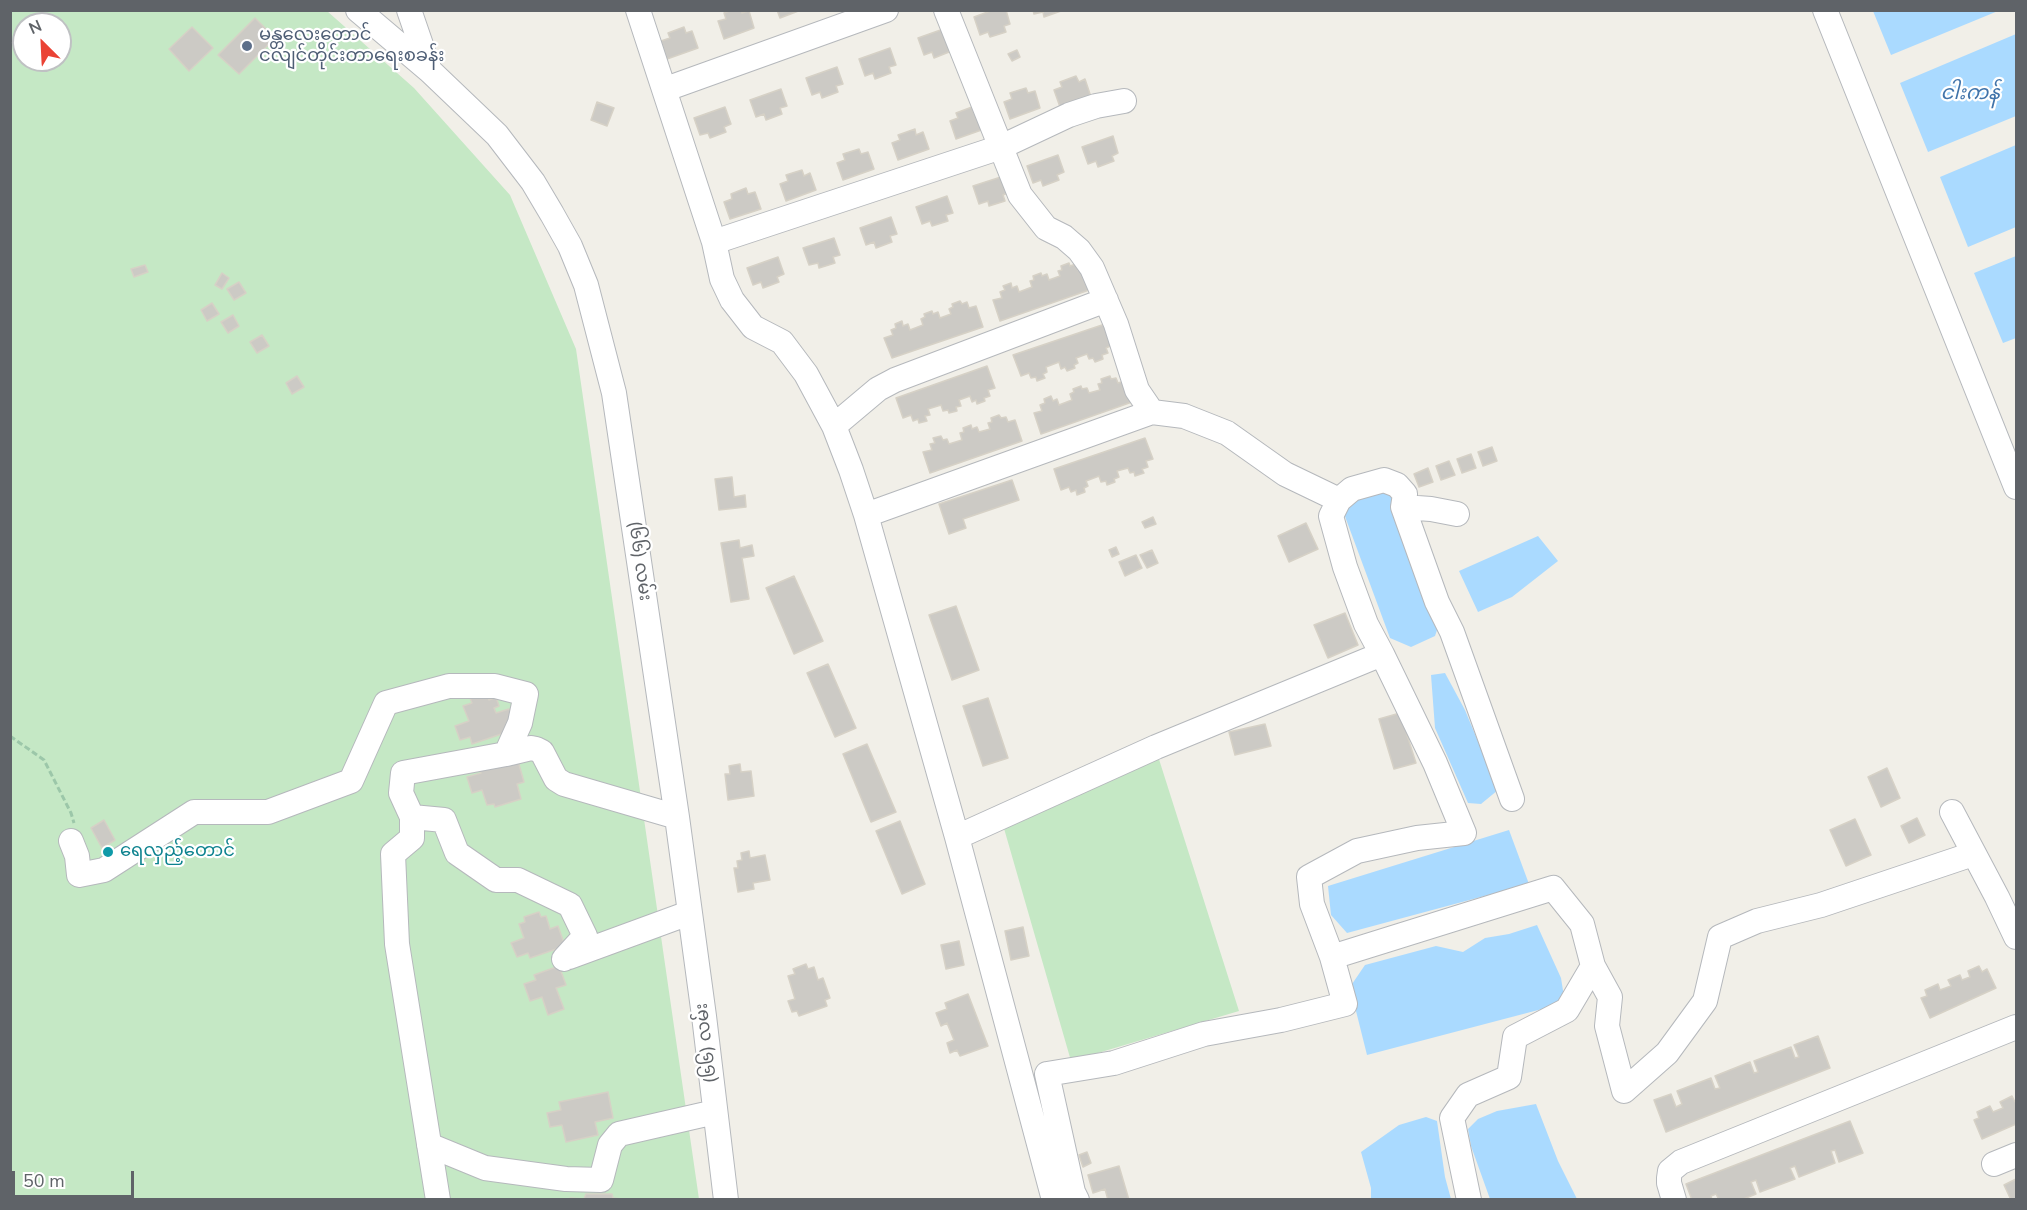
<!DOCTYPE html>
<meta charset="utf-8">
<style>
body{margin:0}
#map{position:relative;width:2027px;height:1210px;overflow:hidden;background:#f1efe8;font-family:"Nunito Sans",sans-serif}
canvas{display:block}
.frame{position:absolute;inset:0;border:12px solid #5f6368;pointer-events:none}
.north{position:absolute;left:12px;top:12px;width:60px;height:60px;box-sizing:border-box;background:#fff;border:2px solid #bfc1c3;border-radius:50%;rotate:336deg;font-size:16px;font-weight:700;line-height:24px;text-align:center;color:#5f6368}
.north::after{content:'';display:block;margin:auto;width:21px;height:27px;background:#ea4335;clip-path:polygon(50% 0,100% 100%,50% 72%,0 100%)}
.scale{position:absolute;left:12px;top:1171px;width:122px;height:27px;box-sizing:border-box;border:3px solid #5f6368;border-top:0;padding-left:8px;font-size:18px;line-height:21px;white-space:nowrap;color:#5f6368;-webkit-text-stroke:4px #fff;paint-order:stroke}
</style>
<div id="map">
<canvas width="2027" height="1210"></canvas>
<div class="frame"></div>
<div class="north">N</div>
<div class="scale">50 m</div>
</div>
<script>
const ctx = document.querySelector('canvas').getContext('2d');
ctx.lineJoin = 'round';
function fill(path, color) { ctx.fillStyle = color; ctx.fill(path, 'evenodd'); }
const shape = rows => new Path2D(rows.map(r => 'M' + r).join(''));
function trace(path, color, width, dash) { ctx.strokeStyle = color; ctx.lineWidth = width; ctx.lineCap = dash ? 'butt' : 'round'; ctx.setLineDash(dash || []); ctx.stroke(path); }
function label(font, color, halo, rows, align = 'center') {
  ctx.font = font + ' "Nunito Sans","Noto Sans Myanmar",sans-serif'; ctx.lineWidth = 4.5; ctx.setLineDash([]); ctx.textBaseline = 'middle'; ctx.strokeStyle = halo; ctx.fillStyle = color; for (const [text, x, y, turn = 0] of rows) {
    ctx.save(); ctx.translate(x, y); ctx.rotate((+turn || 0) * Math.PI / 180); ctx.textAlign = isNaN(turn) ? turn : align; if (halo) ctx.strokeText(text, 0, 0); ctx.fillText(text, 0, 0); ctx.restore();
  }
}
fill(shape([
 [10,11,327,11,414,88,510,195,576,349,699,1199,11,1199],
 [24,24,60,24,60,60,24,60],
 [1157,753,1239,1011,1071,1061,1003,825]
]), '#c5e8c5');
fill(shape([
 [1873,11,1998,11,1891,55],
 [2016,34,2016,116,1928,152,1900,83],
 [2016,145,2016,227,1968,247,1940,177],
 [2016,256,2016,338,2003,343,1974,273],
 [1377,489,1390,493,1438,627,1435,636,1411,647,1390,638,1343,511,1355,497],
 [1538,536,1558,561,1512,597,1478,612,1459,571],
 [1445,673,1465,710,1498,790,1481,804,1468,803,1435,728,1431,675],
 [1509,830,1529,884,1347,933,1331,915,1328,886],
 [1537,925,1561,978,1565,1003,1367,1055,1350,987,1365,965,1436,946,1463,952,1485,938,1509,934],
 [1536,1104,1558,1161,1577,1199,1490,1199,1471,1146,1468,1129,1478,1119,1497,1111],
 [1426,1117,1437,1121,1445,1177,1451,1199,1371,1199,1371,1188,1361,1152,1399,1125]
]), '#aadaff');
const building = shape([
 [732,10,741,10,742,13,749,11,754,28,724,39,718,21,726,19,724,13,732,10],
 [777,10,801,10,780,18,777,10],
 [993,10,1006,10,1010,24,1004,26,1006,32,990,37,988,32,980,35,974,17,993,10],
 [1033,10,1060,10,1061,11,1044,17,1043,12,1034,14,1033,10],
 [255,18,275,38,239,74,218,55,255,18],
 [192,27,213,48,189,71,169,49,192,27],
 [684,27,686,33,692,31,698,48,667,59,661,41,670,38,668,33,684,27],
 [949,27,948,46,949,52,934,58,932,52,924,55,918,38,949,27],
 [890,48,896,65,889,67,891,73,875,79,873,73,865,76,859,59,890,48],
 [1017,50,1020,57,1012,61,1008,54,1017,50],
 [837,67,843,84,836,86,838,92,822,98,820,92,812,95,806,78,837,67],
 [1076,76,1079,82,1085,79,1091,97,1060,107,1054,90,1062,87,1060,82,1076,76],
 [1026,88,1028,93,1035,91,1040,108,1010,119,1004,102,1012,99,1010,93,1026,88],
 [781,89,787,106,780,108,782,114,766,120,764,114,756,117,750,100,781,89],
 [597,102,614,108,607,126,591,120,597,102],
 [725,107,731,124,724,127,726,132,710,138,708,133,700,135,694,118,725,107],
 [972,107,974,113,981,111,987,128,956,139,950,121,958,118,956,113,972,107],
 [915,129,916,135,923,132,929,149,898,160,892,143,900,140,898,135,915,129],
 [1113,136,1118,153,1112,156,1114,161,1098,167,1096,161,1088,164,1082,147,1113,136],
 [859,149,861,154,868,152,874,169,843,180,837,163,845,160,843,154,859,149],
 [1058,155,1064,172,1057,175,1059,180,1043,186,1041,180,1033,183,1027,166,1058,155],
 [802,170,804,176,810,173,816,190,786,201,780,184,788,181,786,175,802,170],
 [1004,176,1010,192,1003,195,1005,201,989,206,988,201,979,204,973,186,1004,176],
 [746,188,748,194,755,192,761,209,730,219,724,202,732,199,731,194,746,188],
 [947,196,953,213,946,215,948,221,932,226,930,221,922,224,916,207,947,196],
 [891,217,897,234,890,236,892,242,876,248,874,242,866,245,860,228,891,217],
 [834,238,840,255,833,257,835,263,819,268,818,263,809,265,803,248,834,238],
 [778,257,784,274,777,277,779,282,763,288,761,282,753,285,747,268,778,257],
 [1069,263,1070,266,1076,264,1078,270,1085,268,1092,289,1000,321,993,300,1002,298,1000,292,1005,290,1003,286,1011,283,1012,288,1017,286,1019,292,1032,287,1030,281,1034,280,1033,276,1041,273,1042,276,1047,274,1049,280,1060,276,1058,271,1062,270,1061,266,1069,263],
 [145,265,148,272,134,277,131,269,145,265],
 [222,273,229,278,222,289,215,285,222,273],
 [239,282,246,293,234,300,227,289,239,282],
 [960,301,962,304,967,302,969,308,976,306,983,327,892,358,884,338,893,335,891,330,896,328,895,324,902,321,903,326,908,324,910,330,923,325,921,319,925,317,924,314,932,311,933,314,938,312,940,318,951,314,949,309,953,307,952,304,960,301],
 [212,303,219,314,207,321,201,310,212,303],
 [233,315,239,326,228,333,221,322,233,315],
 [1105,324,1112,345,1106,348,1108,353,1102,355,1103,359,1095,362,1093,358,1089,359,1087,354,1076,358,1078,363,1074,365,1075,368,1067,371,1065,367,1061,369,1059,362,1046,367,1047,372,1043,374,1045,378,1037,381,1036,377,1031,378,1029,373,1021,376,1013,355,1105,324],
 [262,335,269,346,257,353,250,342,262,335],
 [987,366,995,388,988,390,990,396,984,398,985,401,977,404,976,400,972,402,970,396,959,400,961,406,956,407,957,411,949,413,948,410,943,411,941,405,928,409,930,415,925,416,927,421,919,423,918,419,913,421,911,415,903,418,896,398,987,366],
 [297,376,304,387,292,394,286,383,297,376],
 [1110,376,1111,379,1116,378,1118,383,1125,381,1132,402,1041,434,1034,413,1042,411,1040,405,1045,403,1044,399,1051,396,1053,401,1057,399,1059,405,1072,400,1070,394,1074,392,1073,389,1081,386,1082,389,1087,388,1089,393,1100,390,1098,384,1102,383,1101,379,1110,376],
 [999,415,1001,418,1006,417,1008,422,1015,420,1022,441,930,473,923,452,932,450,930,444,935,443,933,438,941,436,943,440,947,439,949,444,962,440,960,433,964,432,963,428,971,425,972,429,977,427,979,432,990,429,988,423,992,422,991,418,999,415],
 [1145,438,1153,459,1146,461,1148,467,1142,469,1144,473,1135,476,1134,472,1130,473,1128,468,1117,471,1119,477,1114,479,1115,482,1107,485,1106,481,1101,482,1099,476,1086,481,1088,486,1084,488,1085,492,1077,495,1076,490,1071,492,1069,487,1061,490,1054,469,1145,438],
 [1492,447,1497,461,1483,466,1478,452,1492,447],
 [1471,454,1476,468,1462,473,1457,459,1471,454],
 [1449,461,1455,475,1441,480,1436,466,1449,461],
 [1428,468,1433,482,1419,487,1414,474,1428,468],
 [732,477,734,497,745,495,746,507,719,510,715,479,732,477],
 [1012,480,1019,500,963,519,966,528,949,534,939,504,1012,480],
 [1153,517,1156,524,1145,528,1142,522,1153,517],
 [1306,523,1318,549,1289,562,1278,536,1306,523],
 [739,540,740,548,752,545,754,556,742,558,749,599,731,602,721,543,739,540],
 [1116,547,1119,554,1112,557,1109,550,1116,547],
 [1152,550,1158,563,1147,568,1140,555,1152,550],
 [1136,555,1142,568,1125,576,1119,562,1136,555],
 [794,576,823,641,794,654,766,588,794,576],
 [956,606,979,670,952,680,929,615,956,606],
 [1345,613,1358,645,1328,658,1314,625,1345,613],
 [828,664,856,728,835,737,807,673,828,664],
 [486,692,489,700,496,697,499,706,494,708,496,713,509,709,516,729,472,744,470,737,460,740,455,726,469,721,463,706,472,703,470,698,486,692],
 [988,698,1008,758,983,766,963,706,988,698],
 [1400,713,1416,763,1394,769,1379,719,1400,713],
 [1265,724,1271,746,1235,755,1229,732,1265,724],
 [867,744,896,812,871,822,843,754,867,744],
 [518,761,524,782,517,784,521,799,495,807,494,804,487,805,482,790,472,793,467,777,481,773,479,767,518,761],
 [740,764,741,772,751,771,754,796,728,800,725,774,730,774,729,766,740,764],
 [1887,768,1900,798,1881,807,1868,777,1887,768],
 [1917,818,1925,835,1909,843,1901,826,1917,818],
 [1855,819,1871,855,1846,866,1830,830,1855,819],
 [104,820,115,840,102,848,91,828,104,820],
 [900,821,925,884,902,894,876,831,900,821],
 [749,851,750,858,765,855,770,880,753,883,754,889,738,892,734,868,738,868,737,861,742,860,741,853,749,851],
 [539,912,541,917,546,916,550,929,558,926,565,946,530,958,528,953,517,957,511,943,524,938,519,924,525,922,524,917,539,912],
 [1023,927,1029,956,1011,960,1005,931,1023,927],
 [959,941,964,965,946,969,941,945,959,941],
 [806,964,808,969,814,967,818,980,823,978,830,998,825,1000,827,1006,799,1016,797,1011,792,1012,788,1001,795,999,788,976,795,974,793,969,806,964],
 [559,966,566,985,556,988,564,1009,548,1015,542,997,530,1001,524,984,536,980,534,975,559,966],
 [1979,966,1982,972,1987,969,1996,988,1930,1018,1921,998,1927,996,1925,990,1938,984,1940,990,1951,986,1948,980,1960,975,1962,980,1970,977,1968,971,1979,966],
 [968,994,988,1046,960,1056,957,1050,950,1053,947,1043,954,1040,947,1023,941,1026,936,1013,947,1009,945,1003,968,994],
 [1818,1036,1830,1068,1666,1132,1654,1100,1671,1094,1676,1107,1682,1104,1677,1091,1711,1078,1715,1089,1720,1088,1715,1076,1750,1062,1754,1073,1758,1072,1754,1061,1791,1047,1795,1058,1799,1057,1794,1045,1818,1036],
 [608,1092,613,1118,595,1122,598,1135,566,1142,562,1125,550,1127,547,1113,561,1110,559,1102,608,1092],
 [2012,1096,2015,1102,2016,1101,2016,1124,1982,1139,1974,1120,1979,1118,1977,1112,1990,1106,1993,1112,2003,1108,2000,1102,2012,1096],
 [1850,1121,1863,1153,1839,1162,1835,1150,1831,1151,1835,1163,1799,1177,1795,1166,1790,1168,1795,1179,1760,1192,1756,1180,1751,1182,1756,1194,1741,1200,1719,1200,1716,1194,1711,1196,1712,1200,1692,1200,1686,1184,1850,1121],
 [1087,1152,1091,1163,1083,1167,1079,1155,1087,1152],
 [1119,1166,1129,1200,1108,1200,1105,1189,1093,1193,1088,1175,1119,1166],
 [2016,1179,2016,1200,2011,1200,2004,1185,2016,1179],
 [586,1194,612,1194,613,1198,629,1200,570,1200,570,1198,584,1199,586,1194]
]);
fill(building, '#cccac5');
trace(building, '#d6d1c6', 1.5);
const minor = shape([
 [358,10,430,71,497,135,533,182,552,214,570,246,586,285,614,393,677,817,704,1016,726,1200],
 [409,10,430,71],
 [638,10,714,242,722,279,732,300,753,327,782,342,806,374,834,426,851,470,866,515,957,837,1054,1200],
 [946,10,1020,195,1046,228,1064,237,1079,250,1092,268,1116,324,1137,390,1152,412,1184,416,1227,433,1285,474,1339,500],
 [1825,10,2016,487],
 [666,89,886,10],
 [714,242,1001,147,1069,115,1096,106,1124,101],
 [834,426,878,389,895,380,1106,300],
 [1403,507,1431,509,1457,514],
 [866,515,1152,412],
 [506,754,531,748,536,749,542,752,556,779,564,784,677,817],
 [1952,812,1997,897,2016,937],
 [412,817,444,820,457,853,496,880,518,880,570,905,585,936,564,959],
 [957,837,1156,747,1382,654],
 [71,841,77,856,79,875,104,870,194,812,268,812,351,781,386,703,449,686,495,686,526,694,520,723,506,754,403,773,401,793,412,817,412,838,393,854,397,944,438,1200],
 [569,957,689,913],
 [1332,957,1553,888,1582,924,1593,966,1610,997,1607,1026,1624,1091,1667,1053,1705,1001,1720,937,1757,921,1821,905,1973,854],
 [429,1145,485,1168,566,1179,601,1180,610,1145,619,1134,715,1112],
 [1994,1164,2016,1155],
 [1077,1200,1073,1192,1047,1074,1114,1063,1204,1034,1281,1020,1345,1004,1332,957,1312,904,1309,877,1357,851,1417,838,1464,833,1435,763,1382,654,1366,624,1345,567,1331,516,1339,500,1352,489,1384,480,1397,485,1405,494,1403,507,1437,602,1452,632,1512,799],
 [1469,1200,1452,1118,1468,1095,1509,1077,1515,1037,1567,1010,1593,966],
 [1674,1200,1669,1183,1669,1178,1670,1171,1681,1162,2016,1027]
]);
trace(minor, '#b5b8bc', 26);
trace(shape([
 [10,736,44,760,71,813,74,823]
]), '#9cc7a9', 3, [6, 3]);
trace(minor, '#fff', 24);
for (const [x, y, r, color] of [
 [247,46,6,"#5c6f8a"],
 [108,852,6,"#0f9aa8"]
]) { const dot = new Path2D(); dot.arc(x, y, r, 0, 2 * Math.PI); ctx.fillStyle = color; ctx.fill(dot); trace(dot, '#fff', 2); }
label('18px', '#4e5e75', '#fff', [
 ["မန္တလေးတောင်",259,36],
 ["ငလျင်တိုင်းတာရေးစခန်း",259,57]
], 'left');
label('18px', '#5f6368', '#fff', [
 ["(၆၆) လမ်း",639,561,82],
 ["(၆၆) လမ်း",707,1043,-97]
]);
label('18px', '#0d838f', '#fff', [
 ["ရေလှည့်တောင်",120,852]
], 'left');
label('italic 20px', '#4174aa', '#fff', [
 ["ငါးကန်",1970,94]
]);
</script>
